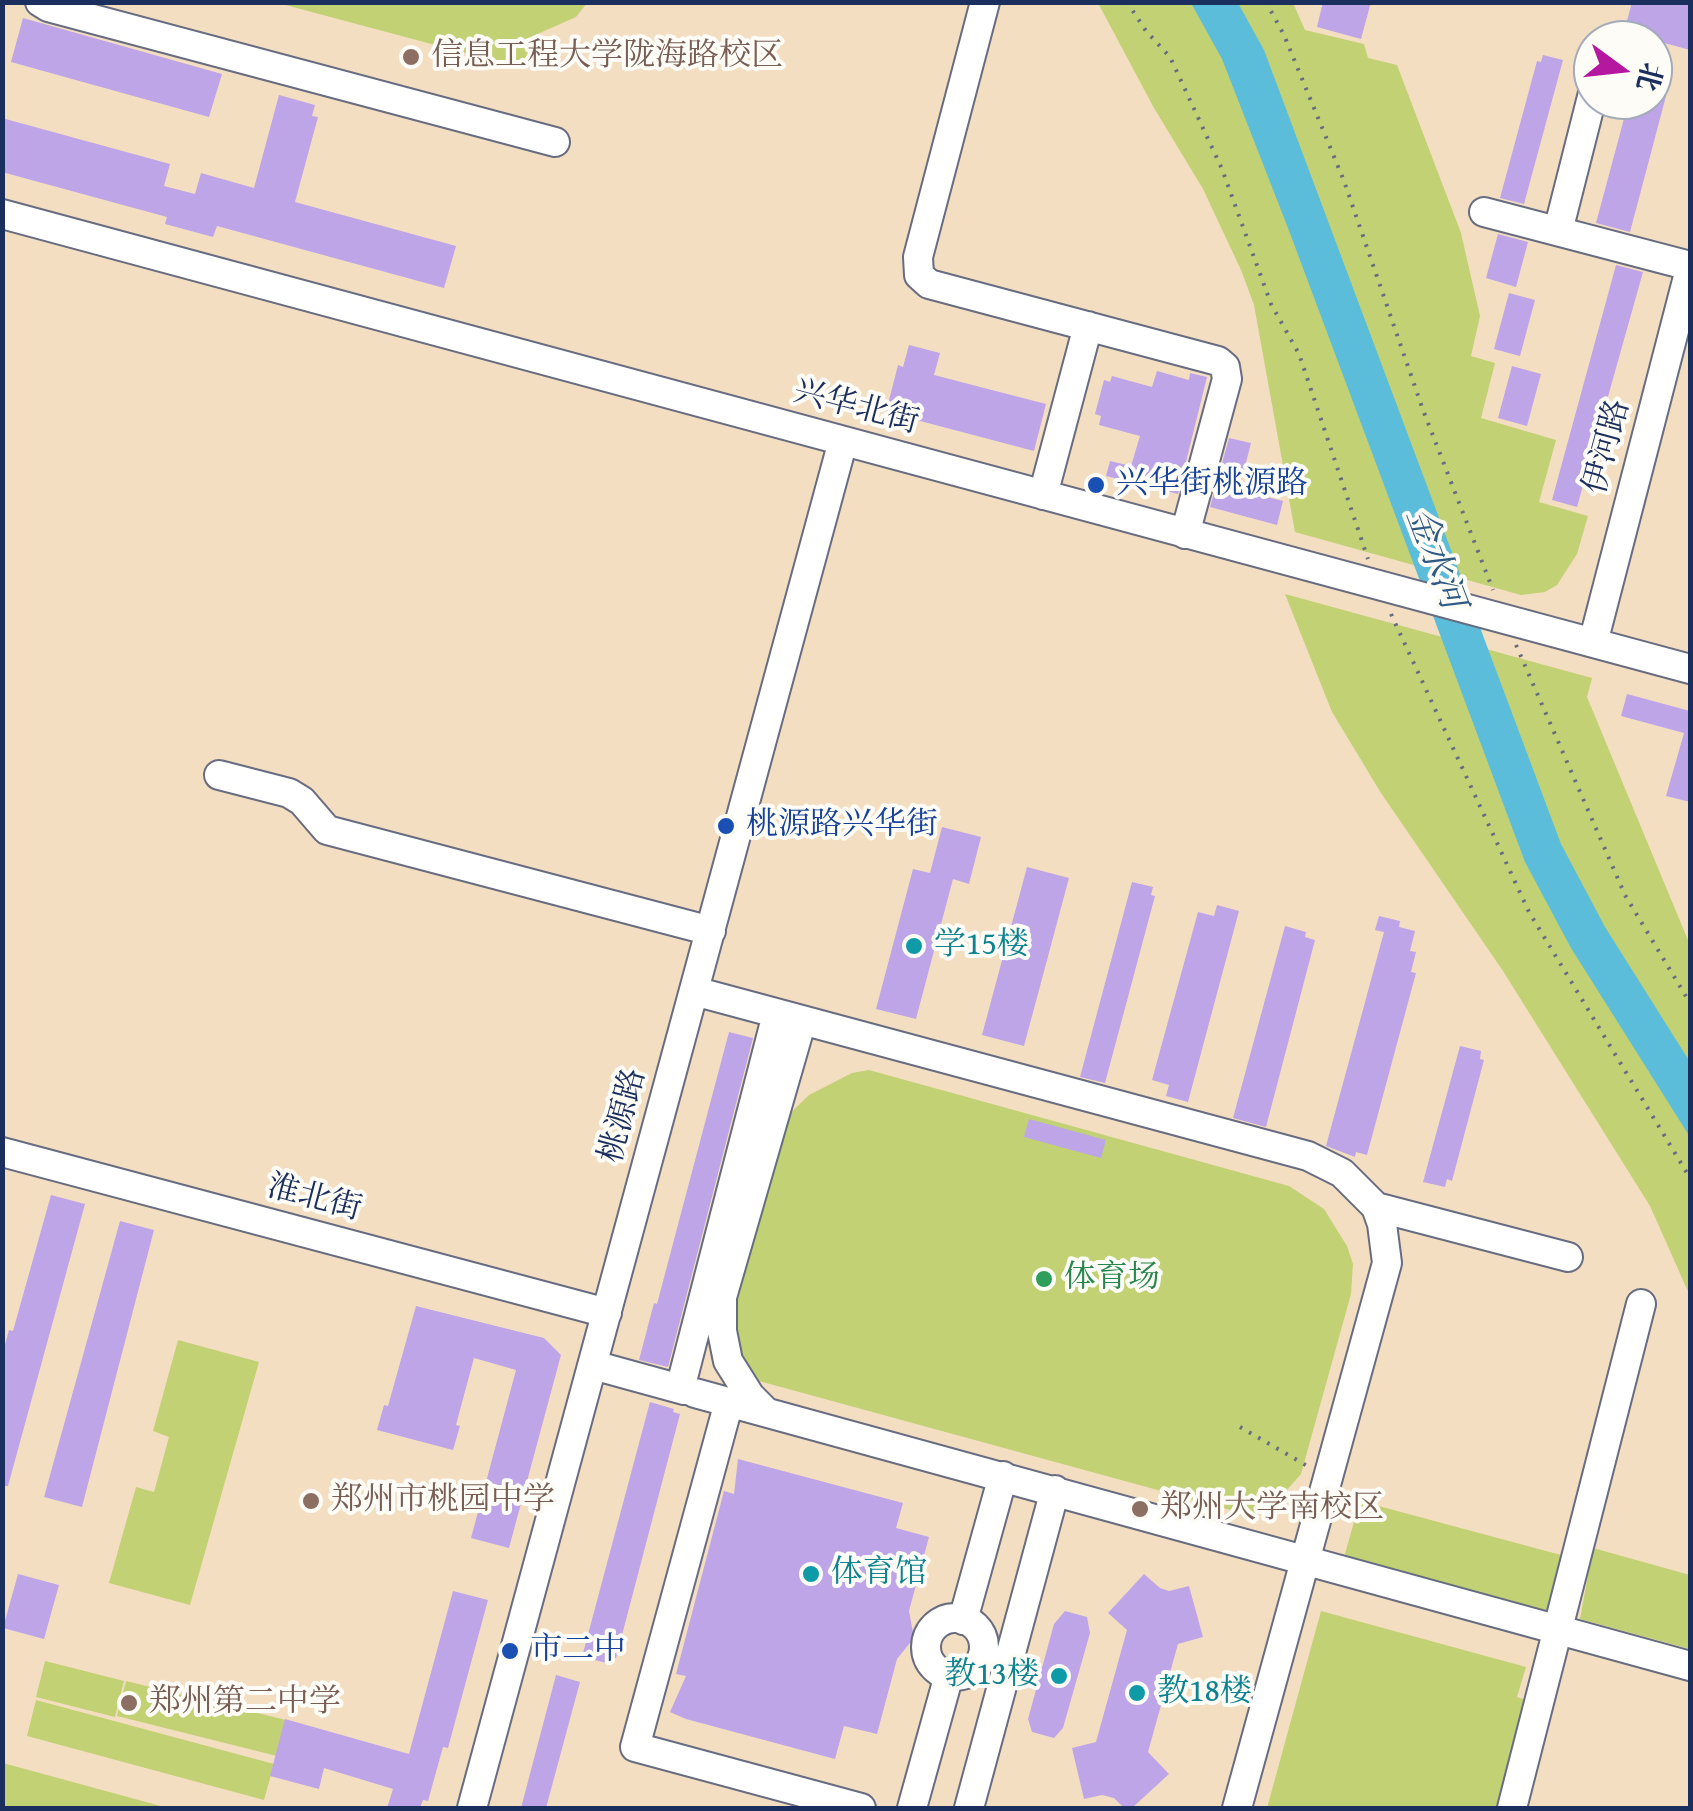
<!DOCTYPE html>
<meta charset="utf-8">
<style>
body{margin:0}
#map{position:relative;width:1693px;height:1811px;overflow:hidden;background:#f4dec1;font-family:"Gentium Book Plus","Noto Serif SC",serif}
canvas{display:block}
.frame{position:absolute;inset:0;border:5px solid #1b2f5e;pointer-events:none}
.north{position:absolute;left:1573px;top:20px;width:100px;height:100px;box-sizing:border-box;background:#fdfcf7;border:2px solid #a3aaba;border-radius:50%;rotate:105deg;font-size:28px;font-weight:700;line-height:40px;text-align:center;color:#1b2f5e}
.north::after{content:'';display:block;margin:auto;width:35px;height:45px;background:#b5179e;clip-path:polygon(50% 0,100% 100%,50% 72%,0 100%)}
</style>
<div id="map">
<canvas width="1693" height="1811"></canvas>
<div class="frame"></div>
<div class="north">北</div>
</div>
<script>
const ctx = document.querySelector('canvas').getContext('2d');
ctx.lineJoin = 'round';
function fill(path, color) { ctx.fillStyle = color; ctx.fill(path, 'evenodd'); }
const shape = rows => new Path2D(rows.map(r => 'M' + r).join(''));
function trace(path, color, width, dash) { ctx.strokeStyle = color; ctx.lineWidth = width; ctx.lineCap = dash ? 'butt' : 'round'; ctx.setLineDash(dash || []); ctx.stroke(path); }
function label(font, color, halo, rows, align = 'center') {
  ctx.font = font + ' "Gentium Book Plus","Noto Serif SC",serif'; ctx.lineWidth = 8; ctx.setLineDash([]); ctx.textBaseline = 'middle'; ctx.strokeStyle = halo; ctx.fillStyle = color; for (const [text, x, y, turn = 0] of rows) {
    ctx.save(); ctx.translate(x, y); ctx.rotate((+turn || 0) * Math.PI / 180); ctx.textAlign = isNaN(turn) ? turn : align; if (halo) ctx.strokeText(text, 0, 0); ctx.fillText(text, 0, 0); ctx.restore();
  }
}
fill(shape([
 [278,3,587,3,576,17,533,36,525,69],
 [1098,3,1293,3,1305,30,1364,44,1368,58,1397,65,1461,233,1480,316,1471,356,1495,363,1481,418,1556,440,1539,502,1588,516,1577,554,1557,585,1545,592,1521,595,1295,532,1254,305,1241,270,1203,189,1154,108],
 [1285,594,1592,678,1587,697,1690,945,1690,1296,1650,1206,1503,971,1381,793,1332,712],
 [869,1070,1289,1186,1324,1209,1347,1246,1353,1264,1351,1294,1301,1474,1279,1499,1264,1511,1249,1515,748,1378,729,1322,779,1124,809,1095,852,1073],
 [178,1340,259,1362,190,1605,109,1583,136,1487,154,1492,169,1437,153,1431],
 [1360,1501,1561,1555,1545,1616,1344,1557],
 [1593,1548,1690,1575,1690,1649,1580,1619],
 [1321,1611,1526,1667,1517,1697,1531,1702,1502,1808,1267,1808],
 [45,1661,124,1681,115,1717,36,1697],
 [126,1681,286,1720,277,1756,117,1716],
 [36,1700,274,1764,264,1800,27,1736],
 [3,1763,168,1808,3,1808]
]), '#c2d174');
fill(shape([
 [1191,3,1238,3,1264,50,1561,844,1605,927,1690,1062,1690,1137,1571,948,1525,862,1288,228,1222,59]
]), '#5bbdda');
fill(shape([
 [1323,2,1371,2,1361,39,1317,27],
 [1632,2,1690,2,1690,50,1624,32],
 [23,18,222,74,209,117,11,62],
 [1543,55,1563,60,1524,204,1500,198,1537,61,1541,62],
 [1653,76,1670,81,1630,232,1596,223,1629,100,1653,100],
 [279,95,315,105,312,116,318,117,295,202,456,246,444,288,217,226,213,237,165,224,167,217,2,172,2,118,170,164,164,186,195,194,201,173,254,188],
 [1498,234,1528,242,1516,287,1486,278],
 [1616,265,1643,272,1577,507,1552,500],
 [1509,293,1535,300,1520,356,1494,349],
 [909,345,940,353,934,375,1046,404,1034,451,886,412,898,365,903,367],
 [1512,366,1541,374,1527,426,1498,418],
 [1157,371,1189,380,1190,373,1207,377,1178,494,1106,476,1110,461,1131,466,1140,436,1099,425,1101,416,1095,414,1104,380,1110,382,1112,376,1152,387],
 [1229,438,1251,443,1239,490,1283,501,1277,525,1210,507],
 [1627,694,1690,711,1690,802,1666,796,1684,733,1621,716],
 [942,827,981,837,969,884,953,879,916,1019,876,1009,913,869,930,873],
 [1027,867,1069,878,1024,1046,982,1035],
 [1132,882,1153,887,1151,895,1155,896,1105,1083,1080,1077],
 [1217,905,1239,911,1188,1102,1166,1096,1169,1085,1152,1080,1198,912,1214,916],
 [1379,916,1400,921,1399,927,1415,931,1410,951,1416,952,1411,972,1416,973,1367,1155,1356,1152,1355,1157,1326,1146,1384,932,1375,930],
 [1285,926,1306,932,1305,937,1315,940,1266,1127,1233,1118],
 [729,1032,753,1038,668,1367,639,1360,654,1303,657,1304],
 [1460,1046,1481,1051,1480,1059,1484,1060,1452,1181,1447,1179,1445,1187,1423,1182],
 [1029,1119,1106,1140,1101,1158,1024,1137],
 [51,1195,85,1204,8,1486,2,1486,2,1356,9,1330,13,1331],
 [120,1221,154,1230,82,1507,44,1497],
 [416,1306,544,1338,561,1355,509,1548,471,1538,516,1370,474,1358,456,1425,460,1426,453,1450,377,1430,384,1405,388,1406],
 [650,1402,674,1409,673,1412,680,1414,616,1658,608,1656,607,1663,582,1657],
 [738,1459,903,1503,896,1528,929,1537,909,1611,914,1638,897,1659,877,1734,844,1726,835,1759,686,1719,670,1712,686,1676,676,1674,724,1491,734,1494],
 [18,1574,59,1585,44,1639,3,1628],
 [1144,1574,1160,1588,1169,1591,1189,1586,1203,1637,1178,1644,1148,1752,1169,1774,1132,1808,1124,1808,1114,1798,1102,1795,1084,1799,1072,1748,1096,1742,1127,1630,1108,1613],
 [453,1591,488,1600,448,1748,443,1747,428,1801,423,1800,420,1808,387,1808,393,1789,324,1768,319,1789,270,1776,285,1719,409,1754],
 [1065,1611,1087,1617,1090,1633,1063,1728,1054,1738,1032,1732,1028,1719,1054,1624],
 [556,1675,580,1682,546,1808,521,1808]
]), '#bea5e7');
const minor = shape([
 [40,2,48,7,555,142],
 [985,2,918,257,919,275,929,284,1218,361,1225,367,1227,379,1185,534],
 [1484,212,1690,266],
 [2,214,1690,669],
 [1558,231,1593,93],
 [1043,495,1088,326],
 [1593,643,1690,269],
 [219,775,289,793,302,801,327,830,711,931],
 [694,991,1308,1156,1342,1173,1376,1207,1382,1224,1387,1263,1237,1808],
 [2,1152,607,1313],
 [1376,1207,1568,1257],
 [593,1365,684,1390],
 [680,1389,777,1014],
 [695,1393,1690,1666],
 [729,1402,635,1747,861,1808],
 [766,1412,750,1396,728,1361,722,1331,722,1297,802,1020],
 '926 1647a29 29 0 1 1 58 0a29 29 0 1 1-58 0Z',
 [963,1620,1003,1476],
 [472,1808,843,441],
 [912,1808,949,1675],
 [969,1808,1055,1490],
 [1512,1808,1641,1304]
]);
trace(minor, '#676c81', 32);
trace(shape([
 [1127,2,1146,31,1170,57,1222,169,1271,304,1299,354,1368,559],
 [1266,2,1284,35,1344,181,1423,410,1493,590],
 [1391,614,1529,912,1690,1178],
 [1516,645,1625,895,1690,1003],
 [1240,1427,1309,1467]
]), '#676c81', 4, [2.5, 8]);
trace(minor, '#fff', 28);
for (const [x, y, r, color] of [
 [411,57,10,"#8d6e63"],
 [1096,485,10,"#1a4fb4"],
 [726,826,10,"#1a4fb4"],
 [914,946,10,"#0f9aa8"],
 [1044,1279,10,"#2e9e5b"],
 [311,1501,10,"#8d6e63"],
 [1140,1509,10,"#8d6e63"],
 [811,1574,10,"#0f9aa8"],
 [510,1651,10,"#1a4fb4"],
 [1059,1676,10,"#0f9aa8"],
 [1137,1693,10,"#0f9aa8"],
 [129,1703,10,"#8d6e63"]
]) { const dot = new Path2D(); dot.arc(x, y, r, 0, 2 * Math.PI); ctx.fillStyle = color; ctx.fill(dot); trace(dot, '#fdfcf7', 4); }
label('32px', '#785e54', '#fdfcf7', [
 ["信息工程大学陇海路校区",431,57],
 ["郑州市桃园中学",331,1501],
 ["郑州大学南校区",1160,1509],
 ["郑州第二中学",149,1703]
], 'left');
label('32px', '#1b2f5e', '#fdfcf7', [
 ["兴华北街",856,408,15],
 ["伊河路",1608,447,-75],
 ["桃源路",624,1116,-75],
 ["淮北街",314,1199,15]
]);
label('32px', '#164399', '#fdfcf7', [
 ["兴华街桃源路",1116,485],
 ["桃源路兴华街",746,826],
 ["市二中",530,1651]
], 'left');
label('32px', '#0d838f', '#fdfcf7', [
 ["学15楼",934,946],
 ["体育馆",831,1574],
 ["教13楼",1039,1676,"right"],
 ["教18楼",1157,1693]
], 'left');
label('32px', '#27864d', '#fdfcf7', [
 ["体育场",1064,1279]
], 'left');
label('italic 35px', '#2e5a83', '#fdfcf7', [
 ["金水河",1434,559,69]
]);
</script>
